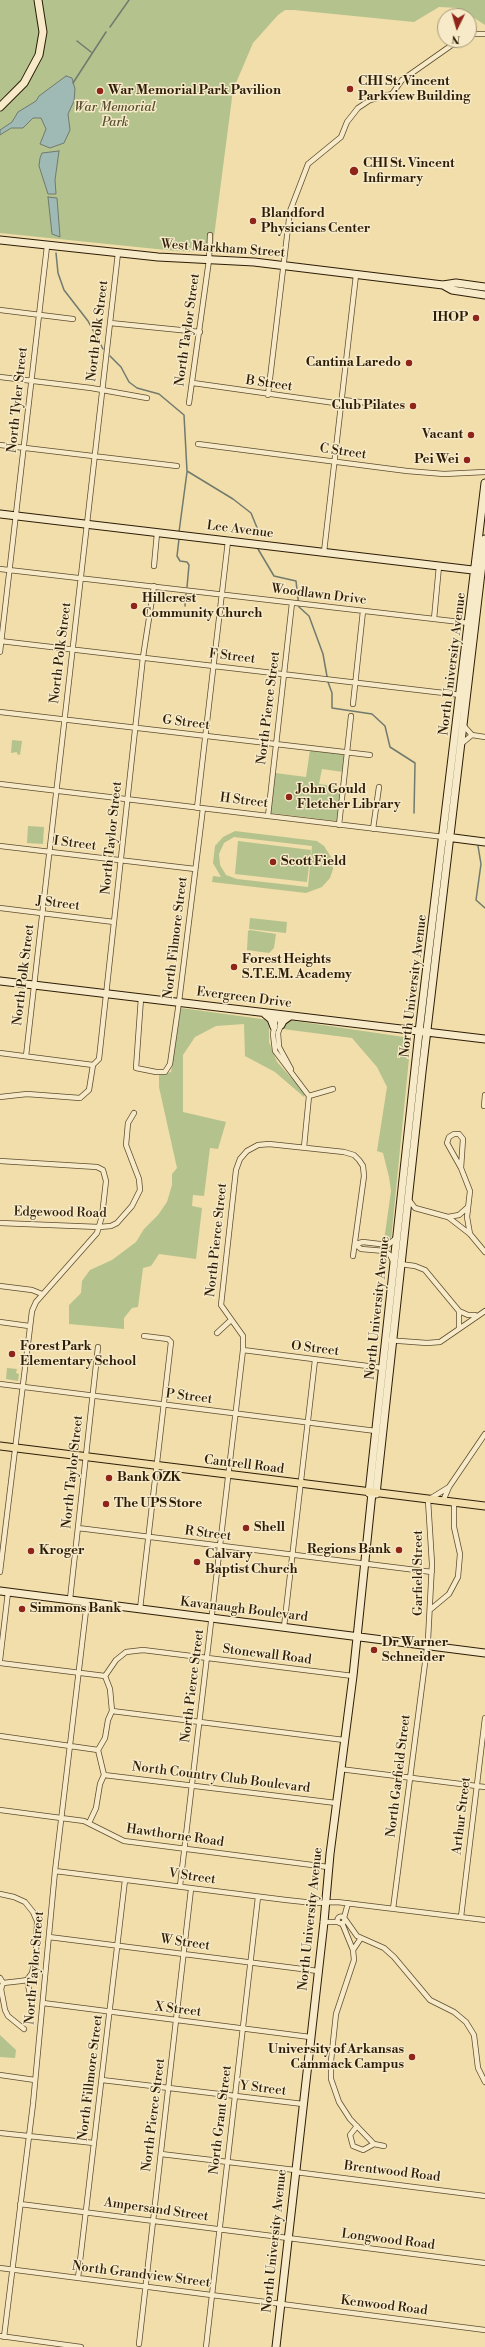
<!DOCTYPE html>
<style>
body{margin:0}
#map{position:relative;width:485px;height:2347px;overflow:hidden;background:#f1deaa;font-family:"Libre Bodoni",serif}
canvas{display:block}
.north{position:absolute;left:437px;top:8px;width:40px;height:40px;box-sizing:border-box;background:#f6eac8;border:1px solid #a6987b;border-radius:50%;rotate:185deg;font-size:11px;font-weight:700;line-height:16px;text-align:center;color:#2d1c07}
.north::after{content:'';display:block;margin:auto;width:14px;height:18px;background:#8f2418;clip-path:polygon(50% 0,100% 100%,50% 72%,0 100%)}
</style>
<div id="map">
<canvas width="485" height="2347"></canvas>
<div class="north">N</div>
</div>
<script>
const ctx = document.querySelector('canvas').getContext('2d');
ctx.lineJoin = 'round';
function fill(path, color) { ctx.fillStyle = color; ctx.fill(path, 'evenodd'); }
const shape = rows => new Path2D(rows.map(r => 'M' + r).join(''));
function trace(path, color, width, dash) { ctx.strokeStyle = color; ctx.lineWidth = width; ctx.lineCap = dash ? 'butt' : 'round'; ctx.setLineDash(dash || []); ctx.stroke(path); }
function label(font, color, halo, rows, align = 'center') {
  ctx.font = font + ' "Libre Bodoni",serif'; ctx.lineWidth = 3; ctx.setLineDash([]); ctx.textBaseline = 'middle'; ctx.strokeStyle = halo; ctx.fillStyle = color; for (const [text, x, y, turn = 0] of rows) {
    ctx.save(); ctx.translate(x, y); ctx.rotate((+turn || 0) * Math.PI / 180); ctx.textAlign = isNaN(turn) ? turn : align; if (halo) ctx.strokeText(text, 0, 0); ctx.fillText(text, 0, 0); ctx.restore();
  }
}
fill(shape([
 [0,0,485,0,485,25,459,8,439,7,414,22,294,10,285,10,278,15,253,43,233,90,212,252,176,251,0,233],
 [12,740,22,741,20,755,17,754,17,752,11,753],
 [310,750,345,754,343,772,322,769,319,784,341,787,337,821,270,813,275,773,306,777],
 [28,826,44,827,43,844,27,843],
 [235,831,317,841,324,846,331,857,333,869,330,878,322,887,306,893,212,882,213,876,221,877,213,863,215,846,223,837],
 [234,837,312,846,308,887,237,879,226,875,220,865,219,854,224,843],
 [238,841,311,850,307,882,235,874],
 [250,918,287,922,286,933,249,929],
 [250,930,276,934,274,948,269,953,247,950,248,931],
 [181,1008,269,1020,269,1042,277,1062,305,1093,304,1097,275,1072,245,1056,244,1024,216,1026,195,1037,183,1055,183,1112,226,1122,218,1149,210,1148,204,1196,193,1195,192,1206,202,1208,196,1259,159,1254,151,1266,143,1268,138,1307,132,1308,124,1318,124,1329,69,1324,69,1305,81,1293,82,1281,90,1270,112,1260,136,1242,144,1229,158,1215,167,1202,172,1185,172,1174,177,1168,159,1087,159,1075,171,1072],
 [288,1020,411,1038,391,1240,384,1241,391,1191,389,1177,383,1153,377,1151,387,1087,377,1067,352,1038,283,1029],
 [7,1368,17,1369,16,1373,19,1374,18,1381,6,1379],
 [0,2035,16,2050,15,2058,0,2057]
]), '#b4c28d');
const water = shape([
 [66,76,72,78,75,89,74,101,68,114,70,130,64,143,50,148,40,144,46,129,41,118,33,118,23,128,11,128,0,135,0,130,12,122,18,112,36,101,39,96,66,76],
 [59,151,55,180,56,194,48,194,39,166,40,158,42,153,59,151],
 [48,197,57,198,60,237,52,234,48,197]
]);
fill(water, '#9fb9b4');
trace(water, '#717a6f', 1);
trace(shape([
 [110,27,129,0],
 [77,41,91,52],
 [73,83,106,32],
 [56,253,58,273,64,290,88,321,103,349],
 [110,356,121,367,129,382,137,388,159,394,184,415,187,471,233,499,251,513,260,535],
 [179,532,187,472],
 [179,539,177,556,180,561,187,562,189,565,187,587],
 [258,549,274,576,296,581,299,607,309,616,323,654,328,682,332,693,332,708,372,714,385,726,390,747,415,763,414,813],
 [185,606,186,594],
 [478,846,481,864,476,900,485,908]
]), '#717a6f', 1.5);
const street = shape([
 [469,34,485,34],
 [0,310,73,319],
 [110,323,200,332],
 [0,377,91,388,147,398],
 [193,383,342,404],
 [268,395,290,211,308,164,341,137,347,122,358,108,370,100,392,94,402,80,459,40],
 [343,400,403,407],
 [189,403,209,260,210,235],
 [198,444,407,471,444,474,485,472],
 [0,445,177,466],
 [324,552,356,275],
 [154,566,157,533],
 [0,569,469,623],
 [434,619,439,566],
 [0,641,461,695],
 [0,652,47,246],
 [353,704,363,611],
 [0,712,370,755],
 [463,725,472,735,485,737],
 [461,744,472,735],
 [0,784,444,837],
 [197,808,228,541],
 [268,816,292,603],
 [339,825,351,716],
 [373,829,379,787],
 [0,846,195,869],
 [0,908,114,922],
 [141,998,136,1068,156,1072,165,1072,170,1064,179,1002,203,808],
 [279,1015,276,1018,273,1034,275,1051,309,1096,304,1147],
 [279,1015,281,1025,278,1033,279,1047,291,1069],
 [0,1053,93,1065],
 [26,1056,118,253],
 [309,1096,333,1089],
 [0,1097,27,1094,80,1098,89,1090,93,1065,99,1059,143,657,154,586],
 [484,1106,485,1095],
 [0,1161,97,1167,103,1170,106,1181,102,1216,97,1233,36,1302,32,1311,0,1572],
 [461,1168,447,1143,449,1137,454,1134,459,1134,463,1139,461,1168,470,1191,467,1217,470,1234],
 [409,1200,415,1208,448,1217,470,1234,485,1252],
 [448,1217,459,1215,468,1207],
 [0,1223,99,1227,111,1226,117,1223,132,1206,140,1190,139,1179,126,1145,128,1123,134,1113],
 [393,1261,390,1255,385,1251,361,1249,355,1244,363,1242,388,1245,396,1238],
 [400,1264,415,1266,425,1270,459,1311,468,1315,475,1315],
 [0,1286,32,1290,42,1294],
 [0,1322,29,1326],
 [459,1328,459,1311],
 [217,1333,231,1320],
 [386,1340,427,1343,440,1342,485,1311],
 [243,1350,383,1368],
 [0,1384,376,1431],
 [443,1501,449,1487,485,1434],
 [78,1528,432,1572],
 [70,1599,98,1347],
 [140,1609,171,1342,168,1339,144,1336],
 [431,1609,449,1594,458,1577,460,1554,454,1527,454,1503],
 [284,1627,315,1360],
 [0,1660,8,1592],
 [0,1663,105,1676,116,1660,126,1652,143,1650,353,1676],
 [112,1711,344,1740],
 [0,1736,98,1750],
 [98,1750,105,1738,108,1720,112,1711,110,1689,105,1676],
 [340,1769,485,1787],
 [104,1775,336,1803],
 [0,1810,84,1821,124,1841,328,1867],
 [89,1823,96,1808,100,1784,104,1775,98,1750],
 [55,1871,286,1900,314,1903,337,1902,485,1920],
 [180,1886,243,1350,243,1336,221,1305,236,1170,240,1159,247,1151,258,1145,269,1144,344,1152,354,1155,359,1160,363,1166,364,1176,353,1256],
 [0,1894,14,1897,25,1902,33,1912,37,1921,36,1956,32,1973,27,1980,21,1981,3,1983,0,1978],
 [393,1909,428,1640,432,1564,428,1500,449,1487],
 '337.5 1920a3.5 3.5 0 1 1 7 0a3.5 3.5 0 1 1-7 0Z',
 [461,1917,485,1718],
 [344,1918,348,1903],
 [345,1919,357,1936,384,1948,394,1957,430,2000,454,2012,466,2022,474,2035,478,2068,485,2082],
 [324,1922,338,1922],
 [342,1923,353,1950,354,1960,336,2014,331,2061,331,2079,339,2102,350,2119,374,2144,384,2146],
 [49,1937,318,1971],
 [353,1950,361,1938],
 [27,1980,32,2004],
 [3,1983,1,1989,5,2010,8,2016,24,2029],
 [43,2003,310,2037],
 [0,2075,35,2080],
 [102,2080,303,2104],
 [357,2126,350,2135,353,2146,363,2150,374,2144],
 [0,2133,94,2143],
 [161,2154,295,2170],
 [295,2172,485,2196],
 [20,2204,485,2263],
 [0,2268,485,2330],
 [78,2278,125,1880],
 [0,2336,81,2347],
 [4,2337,33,2104,55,1871,87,1602],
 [139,2344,191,1889],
 [206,2347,258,1897]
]);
const secondary = shape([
 [0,107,24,83,39,55,43,32,38,0],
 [0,240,158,257,254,262,443,285,456,283,485,287],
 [443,285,452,290,485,295],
 [0,514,481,571],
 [446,837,485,842],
 [0,981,485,1039],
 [265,1014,271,1019,274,1027],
 [281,1025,283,1021,290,1016],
 [369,1493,419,1032,485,483],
 [376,1494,422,1072,485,539],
 [0,1591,485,1653],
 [276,2347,324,1922,330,1854,353,1676,372,1493]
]);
const primary = shape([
 [0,1446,485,1506]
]);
trace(street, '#5e4c30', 6);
trace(secondary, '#2d1c07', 9);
trace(primary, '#2d1c07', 9);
trace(street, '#f6eac8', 4.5);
trace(secondary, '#f6eac8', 7);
trace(primary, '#f1deaa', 7);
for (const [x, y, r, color] of [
 [350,89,4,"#8f2418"],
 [100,91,4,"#8f2418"],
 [354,171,5,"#8f2418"],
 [253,221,4,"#8f2418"],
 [476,318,4,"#8f2418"],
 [409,363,4,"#8f2418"],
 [413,406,4,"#8f2418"],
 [471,435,4,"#8f2418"],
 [467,460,4,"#8f2418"],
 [134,606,4,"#8f2418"],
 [289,797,4,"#8f2418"],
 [273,862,4,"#8f2418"],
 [234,967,4,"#8f2418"],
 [12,1354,4,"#8f2418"],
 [109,1478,4,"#8f2418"],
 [106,1504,4,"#8f2418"],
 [246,1528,4,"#8f2418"],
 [399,1550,4,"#8f2418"],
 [31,1551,4,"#8f2418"],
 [197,1562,4,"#8f2418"],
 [22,1609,4,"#8f2418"],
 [374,1650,4,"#8f2418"],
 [412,2057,4,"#8f2418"]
]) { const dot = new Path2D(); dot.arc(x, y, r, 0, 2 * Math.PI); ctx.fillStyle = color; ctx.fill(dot); trace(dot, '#f6eac8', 1.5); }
label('bold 13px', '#2d1c07', '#f6eac8', [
 ["CHI St. Vincent",358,82],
 ["Parkview Building",358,97],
 ["War Memorial Park Pavilion",108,91],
 ["CHI St. Vincent",363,164],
 ["Infirmary",363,179],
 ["Blandford",261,214],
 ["Physicians Center",261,229],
 ["IHOP",468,318,"right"],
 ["Cantina Laredo",401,363,"right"],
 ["Club Pilates",405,406,"right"],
 ["Vacant",463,435,"right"],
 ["Pei Wei",459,460,"right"],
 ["Hillcrest",142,599],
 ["Community Church",142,614],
 ["John Gould",297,790],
 ["Fletcher Library",297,805],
 ["Scott Field",281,862],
 ["Forest Heights",242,960],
 ["S.T.E.M. Academy",242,975],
 ["Forest Park",20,1347],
 ["Elementary School",20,1362],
 ["Bank OZK",117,1478],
 ["The UPS Store",114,1504],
 ["Shell",254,1528],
 ["Regions Bank",391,1550,"right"],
 ["Kroger",39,1551],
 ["Calvary",205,1555],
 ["Baptist Church",205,1570],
 ["Simmons Bank",30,1609],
 ["Dr Warner",382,1643],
 ["Schneider",382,1658],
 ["University of Arkansas",404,2050,"right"],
 ["Cammack Campus",404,2065,"right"]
], 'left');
label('italic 13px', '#564e2f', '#f6eac8', [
 ["War Memorial",115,108],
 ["Park",115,123]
]);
label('13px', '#2d1c07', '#f6eac8', [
 ["West Markham Street",223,249,4],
 ["North Taylor Street",188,330,-82],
 ["North Polk Street",98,331,-83],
 ["B Street",269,384,8],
 ["North Tyler Street",18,400,-84],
 ["C Street",343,452,8],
 ["Lee Avenue",240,530,7],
 ["Woodlawn Drive",319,595,7],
 ["North Polk Street",61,653,-83],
 ["F Street",232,657,7],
 ["North University Avenue",453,664,-83],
 ["North Pierce Street",269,708,-83],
 ["G Street",186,723,7],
 ["H Street",244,801,7],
 ["North Taylor Street",112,838,-84],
 ["I Street",75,844,7],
 ["J Street",58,904,7],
 ["North Filmore Street",176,938,-83],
 ["North Polk Street",24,975,-83],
 ["North University Avenue",414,986,-83],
 ["Evergreen Drive",244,998,7],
 ["Edgewood Road",60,1213,1],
 ["North Pierce Street",217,1240,-84],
 ["North University Avenue",378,1308,-84],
 ["O Street",315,1349,7],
 ["P Street",189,1397,7],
 ["Cantrell Road",244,1465,7],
 ["North Taylor Street",73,1472,-84],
 ["R Street",208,1534,7],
 ["Garfield Street",419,1573,-90],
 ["Kavanaugh Boulevard",244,1610,7],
 ["Stonewall Road",267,1655,7],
 ["North Pierce Street",193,1686,-83],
 ["North Garfield Street",399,1776,-83],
 ["North Country Club Boulevard",221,1778,7],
 ["Arthur Street",462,1816,-83],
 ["Hawthorne Road",175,1836,8],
 ["V Street",192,1877,8],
 ["North University Avenue",311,1919,-84],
 ["W Street",185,1943,8],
 ["North Taylor Street",35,1968,-85],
 ["X Street",178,2010,7],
 ["North Fillmore Street",91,2078,-83],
 ["Y Street",263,2089,7],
 ["North Pierce Street",154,2115,-83],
 ["North Grant Street",221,2120,-83],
 ["Brentwood Road",392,2172,7],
 ["Ampersand Street",156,2210,8],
 ["Longwood Road",388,2240,7],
 ["North University Avenue",275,2241,-84],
 ["North Grandview Street",141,2275,7],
 ["Kenwood Road",384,2306,7]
]);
</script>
